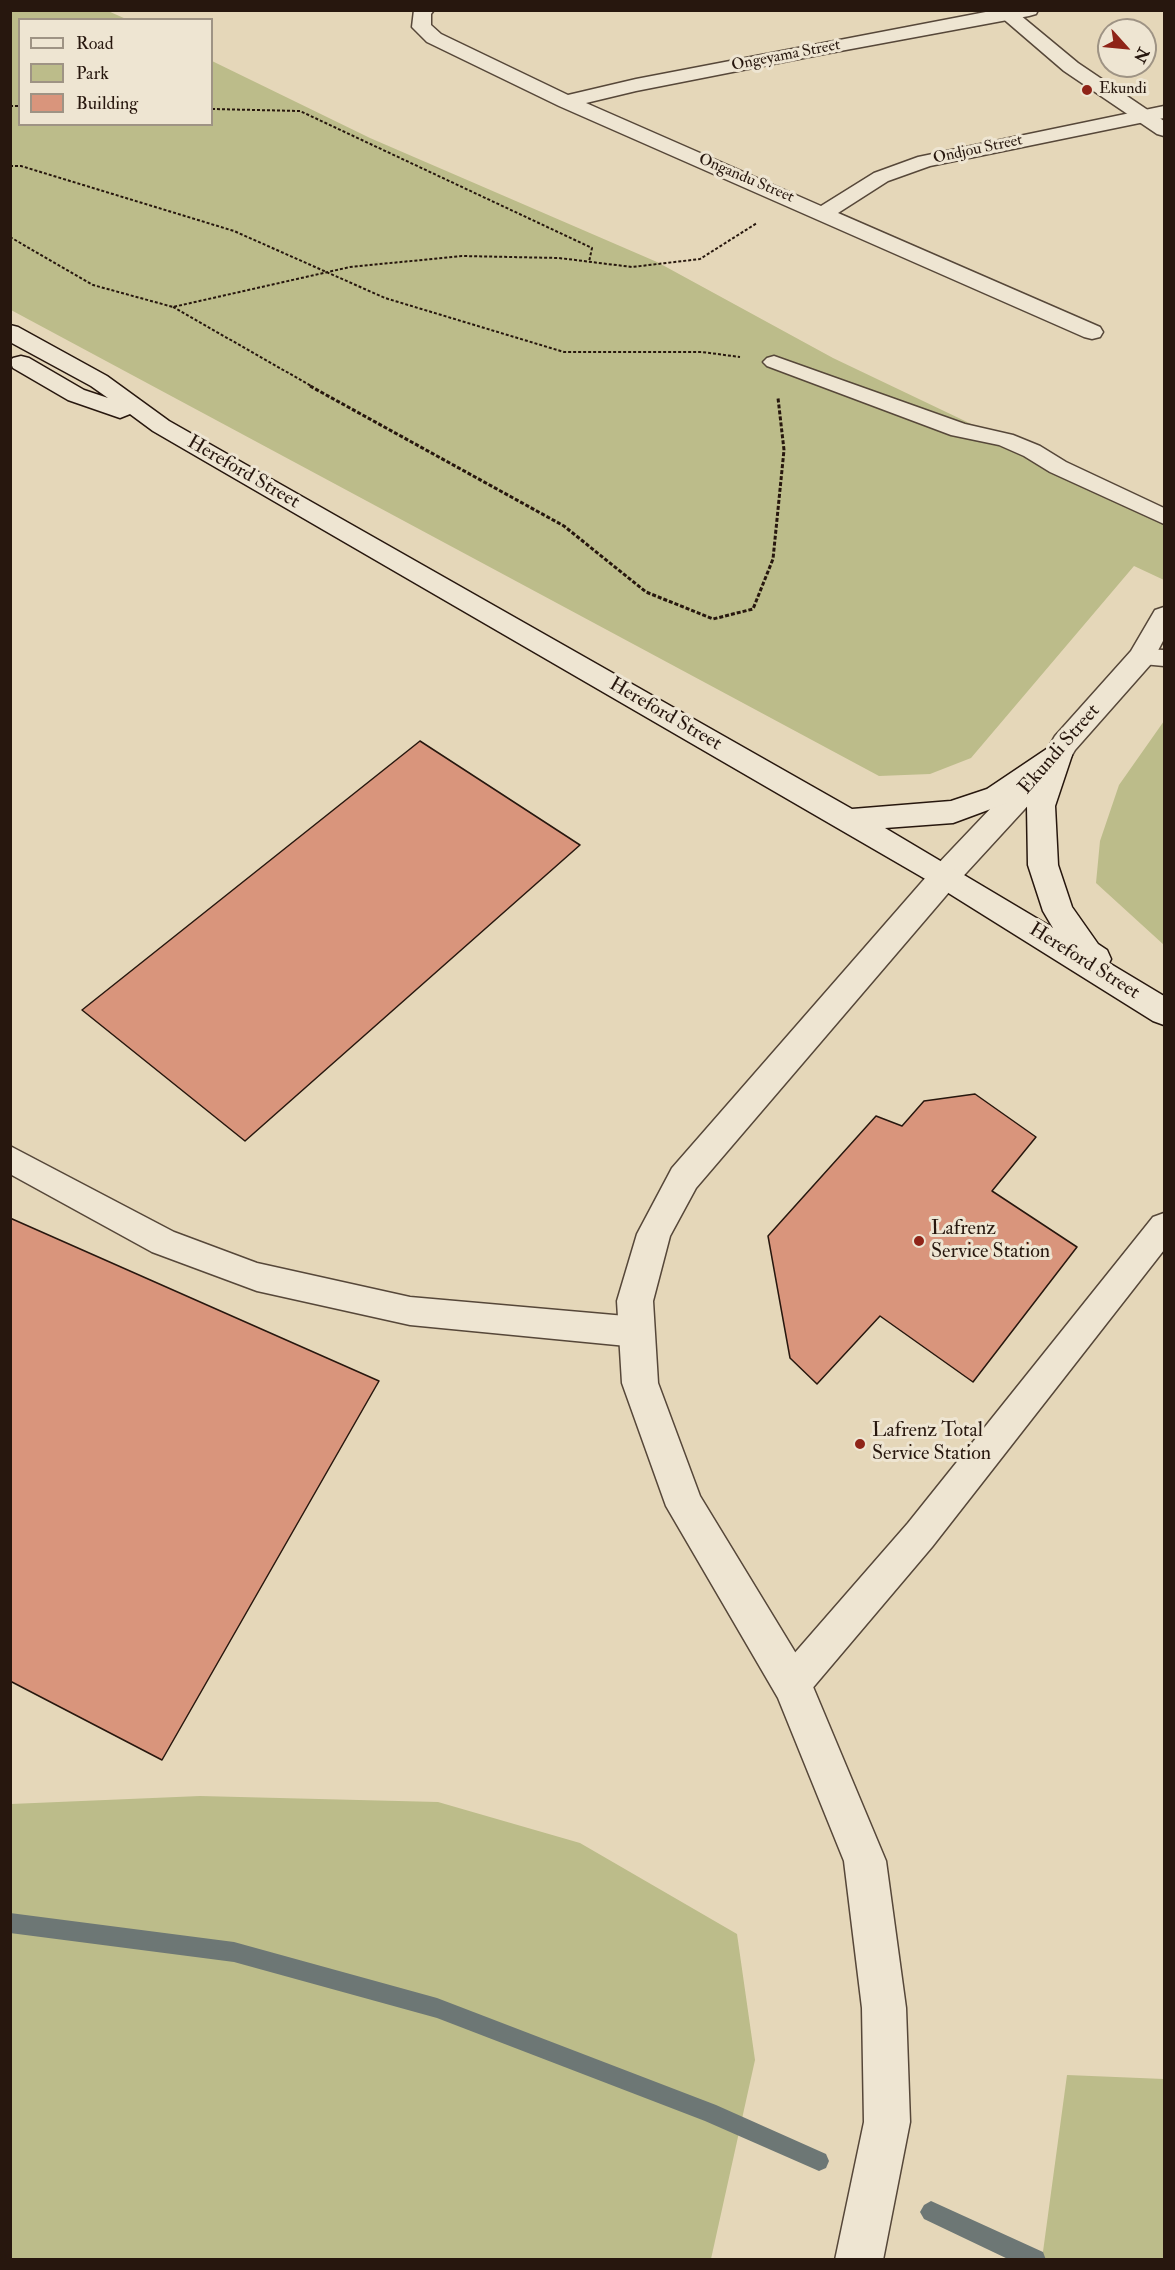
<!DOCTYPE html>
<style>
body{margin:0}
#map{position:relative;width:1175px;height:2270px;overflow:hidden;background:#e5d7b9;font-family:"IM FELL Double Pica",serif}
canvas{display:block}
.frame{position:absolute;inset:0;border:12px solid #27170e;pointer-events:none}
.legend{position:absolute;left:18px;top:18px;width:195px;height:108px;box-sizing:border-box;background:#eee5d2;border:2px solid #9e9384;margin:0;padding:8px 10px;list-style:none;font-size:18px;color:#27170e}
.legend li{display:flex;align-items:center;gap:12px;height:30px}
.legend b{width:30px;border:2px solid #9e9384}
.north{position:absolute;left:1097px;top:18px;width:60px;height:60px;box-sizing:border-box;background:#eee5d2;border:2px solid #9e9384;border-radius:50%;rotate:117deg;font-size:16px;font-weight:700;line-height:24px;text-align:center;color:#27170e}
.north::after{content:'';display:block;margin:auto;width:21px;height:27px;background:#8f2418;clip-path:polygon(50% 0,100% 100%,50% 72%,0 100%)}
</style>
<div id="map">
<canvas width="1175" height="2270"></canvas>
<div class="frame"></div>
<ul class="legend">
<li><b style="height:8px;background:#eee5d2"></b>Road</li>
<li><b style="height:16px;background:#bcbc8a"></b>Park</li>
<li><b style="height:16px;background:#d9957c"></b>Building</li>
</ul>
<div class="north">N</div>
</div>
<script>
const ctx = document.querySelector('canvas').getContext('2d');
ctx.lineJoin = 'round';
function fill(path, color) { ctx.fillStyle = color; ctx.fill(path, 'evenodd'); }
const shape = rows => new Path2D(rows.map(r => 'M' + r).join(''));
function trace(path, color, width, dash) { ctx.strokeStyle = color; ctx.lineWidth = width; ctx.lineCap = dash ? 'butt' : 'round'; ctx.setLineDash(dash || []); ctx.stroke(path); }
function label(font, color, halo, rows, align = 'center') {
  ctx.font = font + ' "IM FELL Double Pica",serif'; ctx.lineWidth = 6; ctx.setLineDash([]); ctx.textBaseline = 'middle'; ctx.strokeStyle = halo; ctx.fillStyle = color; for (const [text, x, y, turn = 0] of rows) {
    ctx.save(); ctx.translate(x, y); ctx.rotate((+turn || 0) * Math.PI / 180); ctx.textAlign = isNaN(turn) ? turn : align; if (halo) ctx.strokeText(text, 0, 0); ctx.fillText(text, 0, 0); ctx.restore();
  }
}
fill(shape([
 [10,11,108,11,126,19,20,20,20,124,212,124,212,61,370,138,657,262,833,358,1164,516,1164,580,1134,566,971,758,930,774,879,776,11,310],
 [1164,721,1164,945,1096,883,1100,841,1119,785],
 [200,1796,438,1802,580,1843,737,1934,755,2060,711,2259,11,2259,11,1804],
 [1067,2075,1164,2079,1164,2259,1042,2259]
]), '#bcbc8a');
fill(shape([
 [10,1913,234,1942,437,1998,716,2105,826,2154,829,2161,826,2168,819,2171,705,2121,437,2018,234,1962,10,1933,10,1913],
 [931,2201,1043,2252,1046,2260,1010,2260,924,2219,920,2212,924,2205,931,2201]
]), '#6d7775');
const building = shape([
 [420,741,580,845,245,1141,82,1010,420,741],
 [975,1094,1036,1137,992,1191,1077,1247,973,1382,880,1316,817,1384,790,1358,768,1236,876,1116,902,1126,924,1101,975,1094],
 [10,1218,379,1381,162,1760,10,1681,10,1218]
]);
fill(building, '#d9957c');
trace(building, '#27170e', 1.5);
const service = shape([
 [774,356,965,424,1013,435,1040,446,1066,462,1164,508,1164,524,1050,472,1024,456,999,445,951,435,767,366,763,362,767,358,774,356],
 [1141,649,1164,650,1164,666,1132,663,1129,657,1132,651,1141,649],
 [10,1146,174,1232,257,1263,410,1297,637,1317,648,1322,653,1332,648,1342,637,1347,410,1325,257,1291,152,1252,10,1174,10,1146],
 [1164,1213,1164,1250,932,1547,805,1697,792,1702,779,1697,774,1684,779,1671,908,1523,1153,1217,1164,1213]
]);
const minor = shape([
 [414,10,434,10,431,14,431,25,441,34,568,95,636,79,996,10,1038,10,1036,14,1029,16,824,54,636,91,586,103,821,206,874,173,918,157,1164,106,1164,118,930,166,888,181,838,213,1100,327,1103,332,1100,337,1092,339,1084,337,559,106,427,42,412,27,414,10],
 [1164,607,1164,639,1151,664,1075,750,1068,762,956,884,696,1188,670,1236,653,1301,658,1383,700,1496,806,1670,886,1861,906,2008,910,2122,883,2260,835,2260,864,2122,862,2008,844,1861,778,1698,666,1506,622,1383,617,1301,637,1234,672,1168,934,868,1048,748,1055,736,1131,651,1155,610,1164,607]
]);
const tertiary = shape([
 [993,10,1014,10,1078,63,1164,121,1164,136,1157,134,1064,71,993,10]
]);
const secondary = shape([
 [10,325,18,327,107,376,169,421,852,809,951,801,987,789,1048,748,1058,745,1068,748,1072,755,1055,806,1058,865,1072,907,1098,944,1107,950,1111,959,1109,963,1164,996,1164,1025,1153,1021,934,884,153,431,130,414,120,418,68,400,13,368,10,361,13,358,21,356,29,358,84,390,108,398,91,386,10,342,10,325],
 [1034,786,1027,806,1028,865,1043,911,1053,928,885,828,953,823,1007,803,1034,786]
]);
trace(service, '#564739', 3);
trace(minor, '#564739', 3);
trace(tertiary, '#564739', 3);
trace(secondary, '#27170e', 3);
trace(shape([
 [10,106,20,106],
 [212,109,300,111,592,248,589,262],
 [10,166,21,166,234,231,385,298,564,352,702,352,740,357],
 [10,237,93,285,173,307,350,267,462,256,559,258,632,267,700,259,757,223],
 [173,307,313,387]
]), '#27170e', 2, [3, 2]);
trace(shape([
 [310,386,564,526,646,592,713,619,753,609,773,559,784,450,778,398]
]), '#27170e', 3, [4, 2]);
fill(service, '#eee5d2');
fill(minor, '#eee5d2');
fill(tertiary, '#eee5d2');
fill(secondary, '#eee5d2');
for (const [x, y, r, color] of [
 [1087,90,6,"#8f2418"],
 [919,1241,6,"#8f2418"],
 [860,1444,6,"#8f2418"]
]) { const dot = new Path2D(); dot.arc(x, y, r, 0, 2 * Math.PI); ctx.fillStyle = color; ctx.fill(dot); trace(dot, '#eee5d2', 2); }
label('16px', '#27170e', '#eee5d2', [
 ["Ongeyama Street",786,56,-11],
 ["Ondjou Street",978,150,-12],
 ["Ongandu Street",746,179,23]
]);
label('16px', '#27170e', '#eee5d2', [
 ["Ekundi",1099,90]
], 'left');
label('20px', '#27170e', '#eee5d2', [
 ["Hereford Street",243,473,30],
 ["Hereford Street",665,715,30],
 ["Ekundi Street",1060,750,-49],
 ["Hereford Street",1084,962,32]
]);
label('20px', '#27170e', '#eee5d2', [
 ["Lafrenz",931,1230],
 ["Service Station",931,1253],
 ["Lafrenz Total",872,1432],
 ["Service Station",872,1455]
], 'left');
</script>
